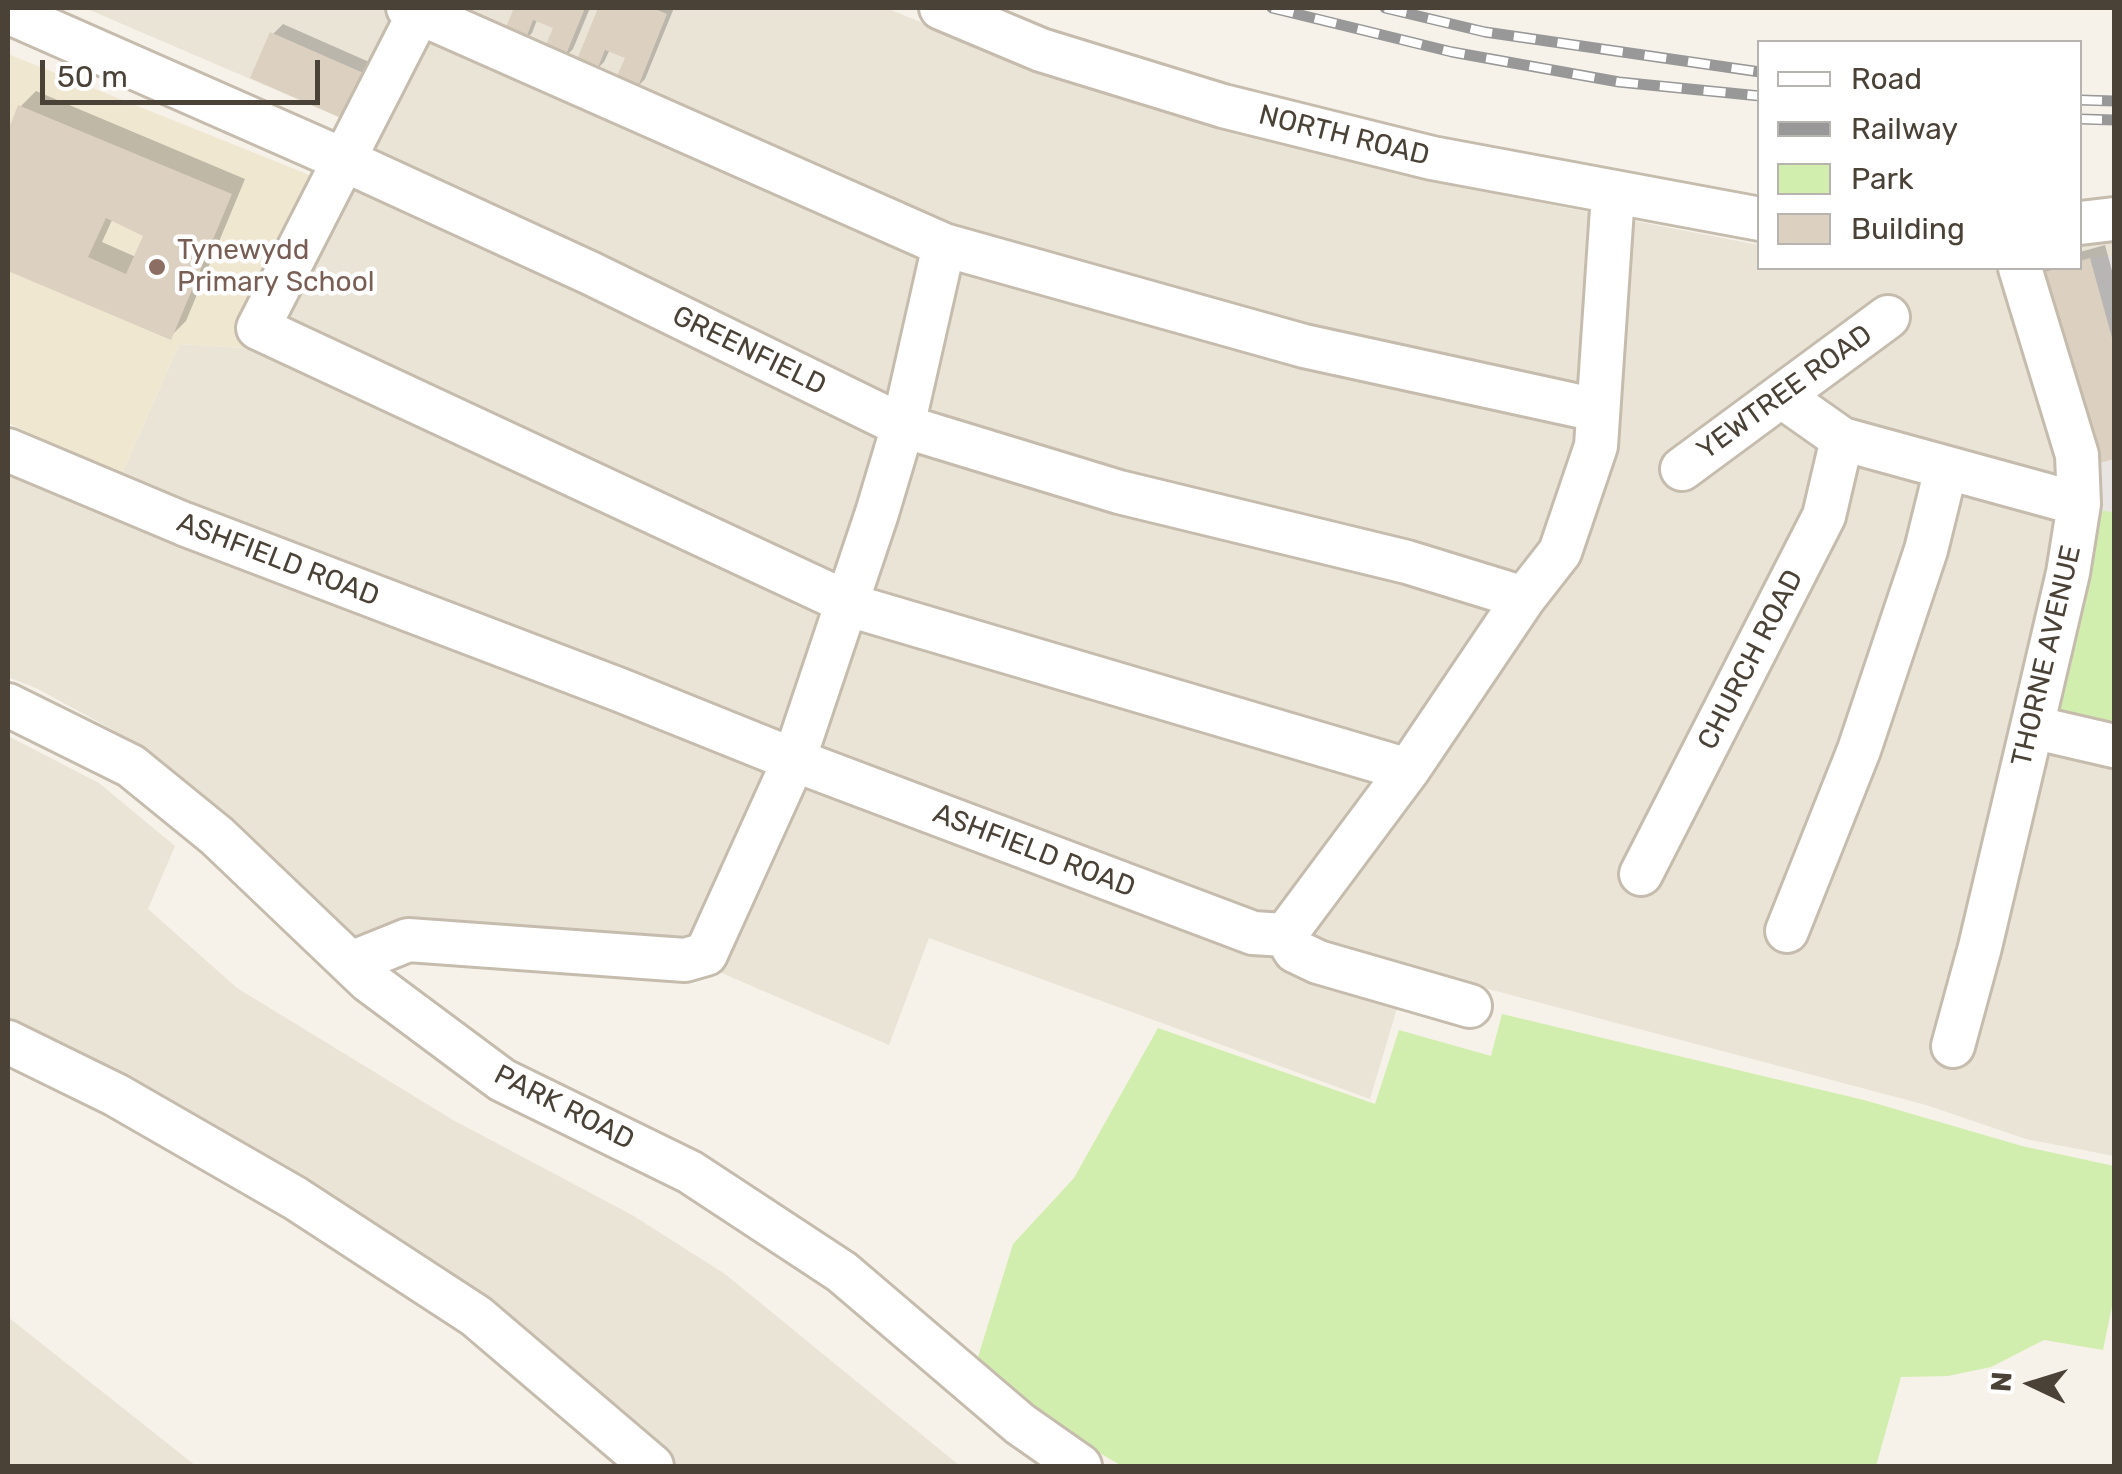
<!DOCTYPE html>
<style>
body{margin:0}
#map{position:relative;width:2122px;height:1474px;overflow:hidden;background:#f6f2e9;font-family:Rubik,sans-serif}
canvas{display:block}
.frame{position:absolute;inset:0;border:10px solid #4a4236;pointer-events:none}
.legend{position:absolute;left:1757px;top:40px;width:325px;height:230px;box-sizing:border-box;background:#fff;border:2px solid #b7b3af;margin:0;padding:12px 18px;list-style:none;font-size:30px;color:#4a4236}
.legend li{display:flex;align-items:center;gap:20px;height:50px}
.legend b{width:50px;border:2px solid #b7b3af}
.north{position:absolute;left:1982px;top:1334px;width:100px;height:100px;-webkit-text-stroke:8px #fff;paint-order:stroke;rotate:274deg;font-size:28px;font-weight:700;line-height:40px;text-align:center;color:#4a4236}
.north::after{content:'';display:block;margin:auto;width:35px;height:45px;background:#4a4236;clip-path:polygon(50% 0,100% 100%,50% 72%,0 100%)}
.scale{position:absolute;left:40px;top:60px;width:280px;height:45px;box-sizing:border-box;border:5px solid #4a4236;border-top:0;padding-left:12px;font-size:30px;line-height:35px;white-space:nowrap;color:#4a4236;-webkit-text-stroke:8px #fff;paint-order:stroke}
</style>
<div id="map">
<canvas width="2122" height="1474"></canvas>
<div class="frame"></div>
<ul class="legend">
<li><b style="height:12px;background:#fff"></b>Road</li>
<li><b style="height:12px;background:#989898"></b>Railway</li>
<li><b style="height:28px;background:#d2eeae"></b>Park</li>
<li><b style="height:28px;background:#dcd0c0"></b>Building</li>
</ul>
<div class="north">N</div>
<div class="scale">50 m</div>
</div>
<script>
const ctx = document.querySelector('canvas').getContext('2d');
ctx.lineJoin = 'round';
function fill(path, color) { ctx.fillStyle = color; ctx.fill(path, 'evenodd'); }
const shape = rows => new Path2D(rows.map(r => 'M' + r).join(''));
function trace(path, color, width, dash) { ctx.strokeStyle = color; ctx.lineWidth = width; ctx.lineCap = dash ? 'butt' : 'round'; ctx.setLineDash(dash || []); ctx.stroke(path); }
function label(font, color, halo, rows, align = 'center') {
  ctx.font = font + ' Rubik,sans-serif'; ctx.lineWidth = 9; ctx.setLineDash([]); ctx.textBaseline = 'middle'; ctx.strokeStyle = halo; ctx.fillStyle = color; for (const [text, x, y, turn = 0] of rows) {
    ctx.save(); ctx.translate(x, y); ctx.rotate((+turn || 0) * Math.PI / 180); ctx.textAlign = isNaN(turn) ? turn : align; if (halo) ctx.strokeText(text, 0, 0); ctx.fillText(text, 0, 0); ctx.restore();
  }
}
fill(shape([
 [85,8,390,8,400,12,348,121],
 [435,8,886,8,1011,59,1433,182,1759,245,1760,268,2080,268,2080,239,2114,237,2114,1156,2026,1139,1926,1105,1409,968,1370,1099,929,938,889,1045,668,950,359,944,206,800,135,742,38,689,8,677,8,469,121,476,179,344,262,349],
 [8,736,99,783,175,846,148,909,237,988,453,1120,632,1215,725,1274,960,1466,674,1466,434,1263,131,1085,8,1021],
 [8,1317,196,1466,8,1466]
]), '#eae4d6');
fill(shape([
 [8,54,347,190,262,349,179,344,121,476,8,423]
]), '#f0e7d1');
fill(shape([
 [2098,510,2114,512,2114,726,2053,712],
 [1502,1014,1864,1100,2022,1146,2114,1166,2114,1297,2103,1350,2044,1340,1991,1367,1948,1376,1901,1377,1876,1466,1122,1466,1079,1441,996,1382,978,1357,1013,1244,1074,1178,1158,1028,1375,1104,1399,1030,1491,1056]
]), '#d2eeae');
fill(shape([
 [2114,255,2114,345,2090,258],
 [2114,459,2114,512,2098,510,2098,463]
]), '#e7e4e1');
fill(shape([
 [516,8,590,8,573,49,563,59,556,27,537,20,532,33,522,43,505,36],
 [601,8,674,8,645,79,635,89,628,57,610,49,604,62,594,72,577,65],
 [283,24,376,65,357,108,273,34],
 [36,91,245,179,186,321,170,337,8,269,8,138,20,107],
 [113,218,147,234,136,257,102,242],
 [2105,245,2114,278,2114,456,2090,463,2036,275,2044,268,2080,268,2080,252]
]), '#0003');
fill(shape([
 [514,8,585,8,563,62,542,54,553,28,533,20,523,46,502,37],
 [598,8,653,8,667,14,636,92,614,83,625,58,605,50,595,75,574,67],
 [270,32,368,75,348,121,250,78],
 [18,105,232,194,171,340,8,271,8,131],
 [106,218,143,236,126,274,88,257],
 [2090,258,2114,345,2114,459,2089,466,2034,275,2058,268,2080,268,2080,261]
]), '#dcd0c0');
const minor = shape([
 [408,8,944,245,1304,346,1597,410],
 [941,8,1041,50,1223,106,1432,158,1760,219],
 [8,12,346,161,590,273,903,426,1119,492,1407,562,1524,598],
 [419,13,258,328,859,608,1408,770],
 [2080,223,2114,219],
 [1781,396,1842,439,2079,504],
 [8,450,184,524,620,690,794,760,1253,933,1285,935,1408,770,1524,598,1560,552,1596,446,1613,194],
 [1682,469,1888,317],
 [8,705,131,766,217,836,369,981,502,1080,690,1172,842,1272,1020,1424,1080,1466],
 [2032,727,2114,746],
 [1641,874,1824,516,1842,439],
 [1787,931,1859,750,1926,550,1946,469],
 [1285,935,1295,951,1318,962,1470,1006],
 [351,963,408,940,685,960,706,954,794,760,877,513,903,426,944,245],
 [8,1042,116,1095,295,1198,476,1316,652,1466],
 [1953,1046,1980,947,2032,727,2068,573,2079,504,2077,455,2020,268]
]);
trace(minor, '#c5bcad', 48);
trace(minor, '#fff', 42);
const rail = shape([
 [1272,8,1452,52,1619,82,1760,96],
 [1385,8,1485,32,1760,72],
 [2080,100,2114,101],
 [2080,119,2114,120]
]);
trace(rail, '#989898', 11);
trace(rail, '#fff', 8, [22]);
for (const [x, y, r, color] of [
 [157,267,10,"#8d6e63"]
]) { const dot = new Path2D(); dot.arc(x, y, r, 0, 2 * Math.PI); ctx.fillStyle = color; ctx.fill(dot); trace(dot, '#fff', 4); }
label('28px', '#4a4236', '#fff', [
 ["NORTH ROAD",1344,136,14],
 ["GREENFIELD",749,351,26],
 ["YEWTREE ROAD",1785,393,-36],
 ["ASHFIELD ROAD",278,560,21],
 ["THORNE AVENUE",2047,656,-77],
 ["CHURCH ROAD",1751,660,-63],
 ["ASHFIELD ROAD",1034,851,21],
 ["PARK ROAD",564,1108,27]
]);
label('28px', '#785e54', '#fff', [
 ["Tynewydd",177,251],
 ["Primary School",177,283]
], 'left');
</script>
